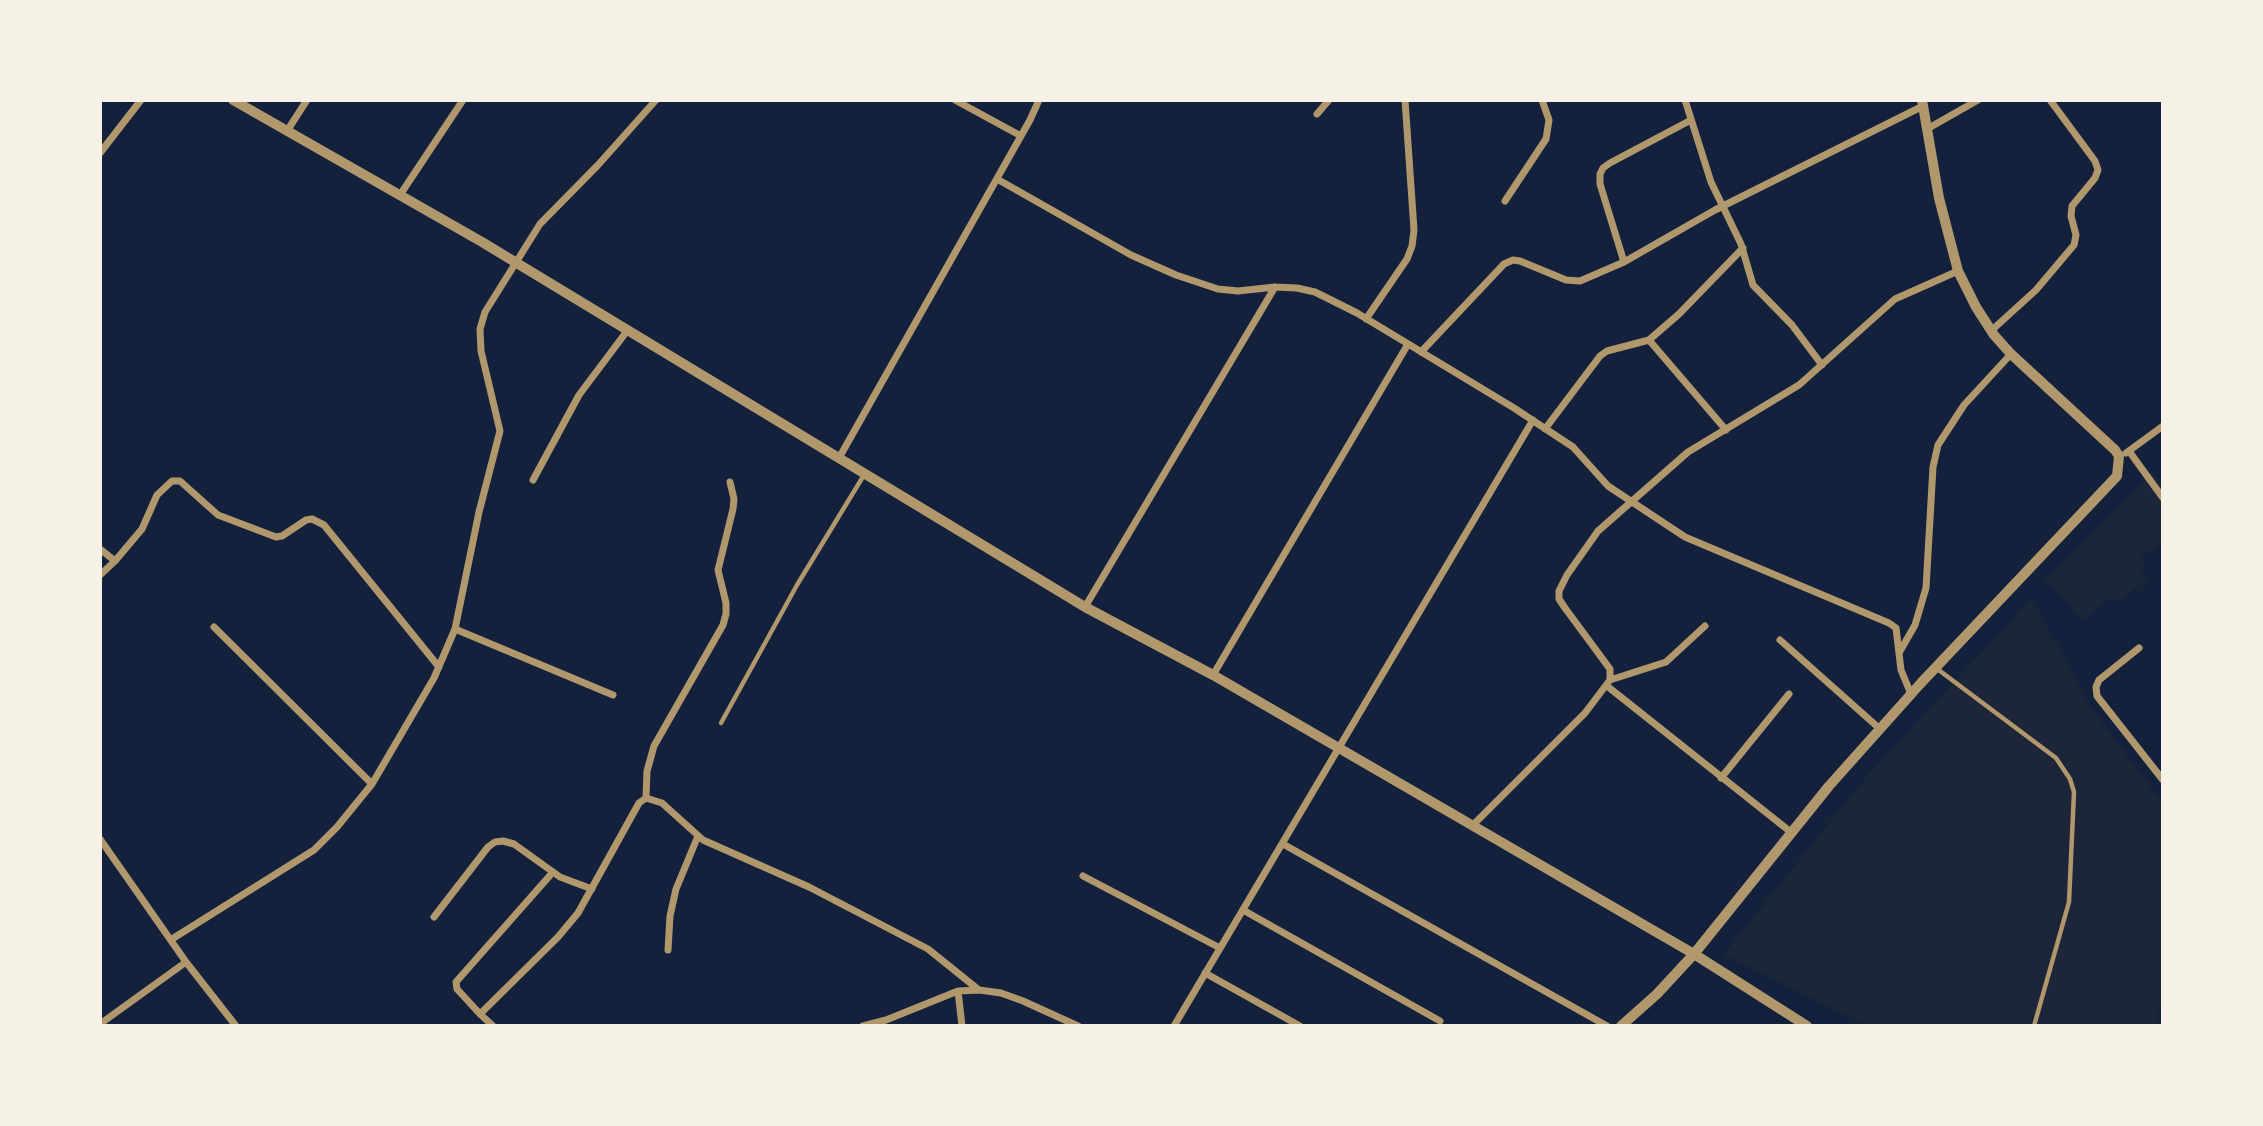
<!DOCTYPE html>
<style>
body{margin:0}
#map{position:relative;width:2263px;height:1126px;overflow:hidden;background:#14213d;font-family:"PT Sans Narrow",sans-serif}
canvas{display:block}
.frame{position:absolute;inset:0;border:102px solid #f6f1e7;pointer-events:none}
</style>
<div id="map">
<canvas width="2263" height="1126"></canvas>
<div class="frame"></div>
</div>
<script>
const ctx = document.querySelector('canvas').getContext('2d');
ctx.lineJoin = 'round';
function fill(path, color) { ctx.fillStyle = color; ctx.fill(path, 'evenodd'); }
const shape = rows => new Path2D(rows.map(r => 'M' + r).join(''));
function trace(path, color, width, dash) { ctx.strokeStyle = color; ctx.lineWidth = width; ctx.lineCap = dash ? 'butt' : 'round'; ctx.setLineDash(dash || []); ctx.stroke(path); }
fill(shape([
 [2152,471,2163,486,2163,541,2141,557,2146,566,2142,571,2147,579,2123,598,2105,601,2083,621,2045,580],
 [2032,598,2091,707,2163,803,2163,1005,2156,1014,2163,1026,1870,1026,1724,954,1866,777]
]), '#1d2539');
trace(shape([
 [1936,668,2056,758,2070,779,2074,792,2069,902,2034,1026],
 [721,723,797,585,864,475]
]), '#b1986c', 4.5);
trace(shape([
 [955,100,1021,136],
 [1685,100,1711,182,1741,244,1753,285,1792,325,1822,365],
 [1317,114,1329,100],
 [1927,129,1978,100],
 [287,131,307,100],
 [100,153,141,100],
 [997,179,1131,255,1176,275,1218,289,1238,291,1275,287,1297,288,1315,292,1357,313,1514,408,1573,447,1608,486,1685,537,1889,623,1896,628,1901,670,1911,694],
 [400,195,463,100],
 [1505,201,1546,139,1549,120,1542,100],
 [1624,262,1600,184,1600,174,1603,168,1610,163,1691,120],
 [1366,319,1407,259,1412,246,1414,230,1405,100],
 [1992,330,2036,290,2074,245,2076,235,2071,216,2072,206,2095,178,2098,170,2095,161,2050,100],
 [1649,340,1726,430],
 [1421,352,1504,264,1513,260,1520,261,1566,280,1580,281,1624,262,1715,210,1923,106],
 [1545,429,1600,356,1607,351,1649,340,1679,314,1743,248],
 [2129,451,2163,498],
 [2126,453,2163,426],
 [839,458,1030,120,1039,100],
 [533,480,579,395,627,331],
 [100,549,115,561],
 [100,575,115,561,142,529,157,495,172,481,180,481,218,515,276,537,282,536,306,520,312,519,324,525,439,667],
 [1085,607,1275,287],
 [214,627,372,784],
 [455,629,613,695],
 [1780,640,1880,729],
 [2139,648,2099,680,2096,687,2097,696,2163,780],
 [1899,653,1915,625,1926,588,1933,467,1938,445,1964,405,2011,354],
 [1213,675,1408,344],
 [1610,680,1666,662,1705,626],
 [1607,686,1792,833],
 [1721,778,1789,694],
 [646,798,647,771,654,746,723,625,726,614,726,603,718,570,733,509,734,499,730,482],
 [1474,824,1585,713,1610,680,1610,669,1565,608,1559,599,1559,591,1567,575,1598,531,1688,452,1799,385,1895,299,1958,271],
 [100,839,186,962,236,1026],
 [1283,844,1607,1026],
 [1083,876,1220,948],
 [1243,910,1440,1021],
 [434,917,488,847,495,842,503,841,514,844,560,877,592,889],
 [172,939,314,850,337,827,372,784,434,678,455,629,479,512,500,431,481,351,480,329,485,312,540,224,598,165,656,100],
 [668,950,670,916,676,889,698,836],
 [1205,973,1300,1026],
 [958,991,962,1026],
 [480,1014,457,989,456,982,553,872],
 [100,1024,186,962],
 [493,1026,480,1014,558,937,578,913,639,803,646,798,662,803,703,840,809,887,928,949,979,990],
 [863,1026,886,1020,958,991,979,990,1001,993,1023,1001,1078,1026],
 [1174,1026,1533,420]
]), '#b1986c', 7);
trace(shape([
 [233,100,482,242,1085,607,1213,675,1694,954,1807,1026],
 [1621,1026,1657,994,1694,954,1829,786,1921,683,2117,476,2119,456,2115,450,2011,354,1994,335,1976,307,1958,271,1939,198,1922,100]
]), '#b1986c', 10);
</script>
